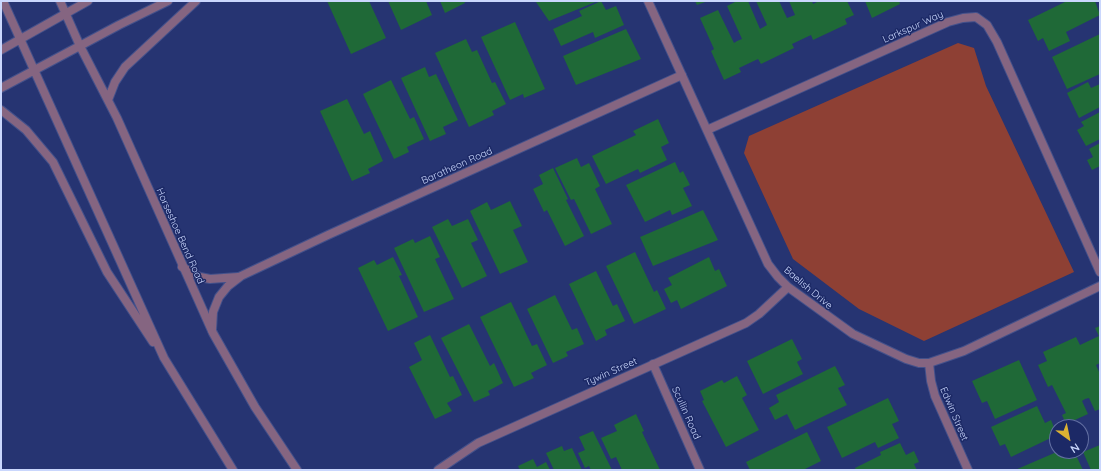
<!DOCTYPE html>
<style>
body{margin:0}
#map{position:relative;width:1101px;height:471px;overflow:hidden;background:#263472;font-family:Quicksand,sans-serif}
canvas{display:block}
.frame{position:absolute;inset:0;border:2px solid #cad7fd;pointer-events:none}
.north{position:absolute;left:1049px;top:419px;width:40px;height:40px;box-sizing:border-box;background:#1c2966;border:1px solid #626fa2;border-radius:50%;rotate:147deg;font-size:11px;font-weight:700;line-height:16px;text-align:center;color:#cad7fd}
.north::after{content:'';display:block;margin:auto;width:14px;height:18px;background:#dbb233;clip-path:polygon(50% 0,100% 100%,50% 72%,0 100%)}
</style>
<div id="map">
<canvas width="1101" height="471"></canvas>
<div class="frame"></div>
<div class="north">N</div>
</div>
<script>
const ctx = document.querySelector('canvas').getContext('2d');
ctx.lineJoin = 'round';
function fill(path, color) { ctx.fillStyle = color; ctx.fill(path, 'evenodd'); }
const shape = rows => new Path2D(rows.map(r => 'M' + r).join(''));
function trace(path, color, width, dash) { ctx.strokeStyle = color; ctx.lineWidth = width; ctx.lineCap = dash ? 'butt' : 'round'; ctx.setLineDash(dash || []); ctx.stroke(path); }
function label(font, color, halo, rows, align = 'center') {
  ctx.font = font + ' Quicksand,sans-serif'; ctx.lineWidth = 3; ctx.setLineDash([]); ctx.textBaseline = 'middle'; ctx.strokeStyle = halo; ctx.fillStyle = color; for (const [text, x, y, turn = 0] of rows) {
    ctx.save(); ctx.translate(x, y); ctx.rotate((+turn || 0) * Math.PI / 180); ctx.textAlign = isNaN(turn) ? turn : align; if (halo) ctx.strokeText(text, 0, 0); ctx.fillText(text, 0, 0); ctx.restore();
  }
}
fill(shape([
 [958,43,974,48,986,86,1074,272,924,341,859,309,793,259,744,153,749,136]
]), '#8e4034');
fill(shape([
 [327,1,369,1,386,38,351,54],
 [388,1,426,1,432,15,401,30],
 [440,1,464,1,465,3,445,13],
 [538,1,598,1,549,21,536,2],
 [601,1,606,10,616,6,624,25,595,38,593,32,561,46,553,29,582,16,579,11],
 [695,1,708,1,697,5],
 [737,1,748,1,760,29,767,25,756,1,779,1,787,18,795,15,789,1,812,1,813,4,819,1,847,1,854,15,845,19,847,24,813,40,811,35,792,44,794,48,761,64,758,59,739,68,741,72,724,80,711,51,714,49,700,18,718,10,734,43,737,41,742,39,727,6],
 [865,1,899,1,900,4,872,18],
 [1067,1,1095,1,1100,15,1066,32,1070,41,1049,51,1043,38,1038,41,1028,20],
 [515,22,545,89,524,98,523,94,510,100,481,37],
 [626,29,641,59,576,85,563,56],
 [1100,34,1100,74,1067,89,1052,57],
 [466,39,472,52,477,50,492,83,495,82,506,104,492,111,494,115,469,127,435,53],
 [425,67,429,77,436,74,458,120,443,127,446,134,430,141,401,78],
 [391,80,410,119,414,117,424,139,407,147,409,152,394,159,363,94],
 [1088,82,1091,88,1100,84,1100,107,1079,118,1067,93],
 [347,99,364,134,370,131,383,161,368,169,370,173,352,181,320,111],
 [1100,112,1100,139,1086,146,1077,130,1084,126,1081,122],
 [658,119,669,143,661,147,667,160,640,173,638,169,606,184,592,156,636,135,633,131],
 [1100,143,1100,166,1092,170,1087,160,1093,157,1089,149],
 [577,158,581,167,589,163,600,186,595,189,612,224,591,234,574,199,571,200,555,168],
 [675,162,680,173,683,171,690,185,683,188,692,206,672,215,670,210,645,222,626,185],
 [553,168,568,199,566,200,584,236,565,246,547,210,544,212,533,189,543,184,539,175],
 [510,201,522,226,513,230,528,262,500,274,470,211,487,202,491,210],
 [703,210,718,240,653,266,640,237],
 [448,219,452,226,468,219,478,240,471,243,487,276,462,288,432,227],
 [430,236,440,257,435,259,454,299,424,312,394,248,413,239,415,243],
 [635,252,654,292,657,290,666,309,634,324,606,266],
 [393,257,402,275,399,276,418,317,388,331,358,268,374,260,377,265],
 [709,257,715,271,719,269,727,286,681,309,677,300,671,303,664,289,672,285,668,278],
 [596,271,613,306,617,304,625,321,605,330,607,335,596,341,569,284],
 [555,295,572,330,577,328,584,344,566,352,568,356,553,363,527,309],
 [511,302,532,346,537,344,547,365,531,373,534,378,514,387,480,317],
 [469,324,490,366,494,363,503,383,488,391,490,395,474,402,441,338],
 [1100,326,1100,363,1096,365,1100,374,1100,409,1095,411,1089,398,1085,399,1082,401,1088,414,1066,424,1062,415,1066,413,1052,385,1048,387,1038,365,1047,361,1043,352,1076,337,1080,345,1099,336,1095,328],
 [430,335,450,377,453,376,462,395,447,403,452,411,435,419,409,367,422,360,414,343],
 [792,339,802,359,797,362,803,374,763,394,747,361],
 [1019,360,1037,400,995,419,987,401,982,403,972,381],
 [835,366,845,385,838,388,847,405,795,430,787,414,775,420,769,408,779,402,776,395],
 [737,376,747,395,742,398,759,430,726,447,702,401,704,400,700,391,722,380,724,383],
 [888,398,899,421,892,424,899,438,878,448,875,442,842,458,827,427],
 [1037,406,1045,423,1051,420,1057,435,1011,457,1005,444,1000,446,991,427],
 [636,414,644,431,642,432,660,470,622,470,616,457,611,459,601,438,617,431,614,425],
 [593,431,612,470,591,470,589,466,585,468,578,453,585,450,579,437],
 [807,432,821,461,803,470,750,470,746,462],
 [900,443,906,455,914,451,919,462,914,464,917,470,856,470,855,468,881,455,880,452],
 [1100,445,1100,470,1091,470,1083,452],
 [562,446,564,451,572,448,582,470,554,470,546,453],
 [1059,451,1074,451,1083,470,1015,470],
 [533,459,537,467,546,462,550,470,520,470,518,466]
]), '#1f6937');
const minor = shape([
 [648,1,768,264,778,277,788,287,853,334,906,359,919,363,929,363,964,351,1100,286],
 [707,130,948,22,963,18,976,17,987,25,997,42,1100,272],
 [182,267,200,277,210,279,238,277],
 [212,330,213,312,219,297,228,286,241,276,328,235,682,75],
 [929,363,931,381,935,396,968,470],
 [653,364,700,470],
 [438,470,478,443,746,323,759,314,788,287]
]);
const tertiary = shape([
 [3,1,164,358,233,470],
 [60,1,80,46,117,118,213,333,255,407,297,470],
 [1,50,88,1],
 [1,88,119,25,168,1],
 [108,100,115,82,125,67,196,1],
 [1,110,26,130,53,162,107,272,153,342]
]);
trace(minor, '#44518b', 10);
trace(tertiary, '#44518b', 10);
trace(minor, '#856581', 8);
trace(tertiary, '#856581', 8);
label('10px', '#cad7fd', '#1c2966', [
 ["Larkspur Way",913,27,-24],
 ["Baratheon Road",457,166,-24],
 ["Horseshoe Bend Road",180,236,66],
 ["Baelish Drive",808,288,40],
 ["Tywin Street",611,372,-24],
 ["Scullin Road",686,413,66],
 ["Edwin Street",954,414,67]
]);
</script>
